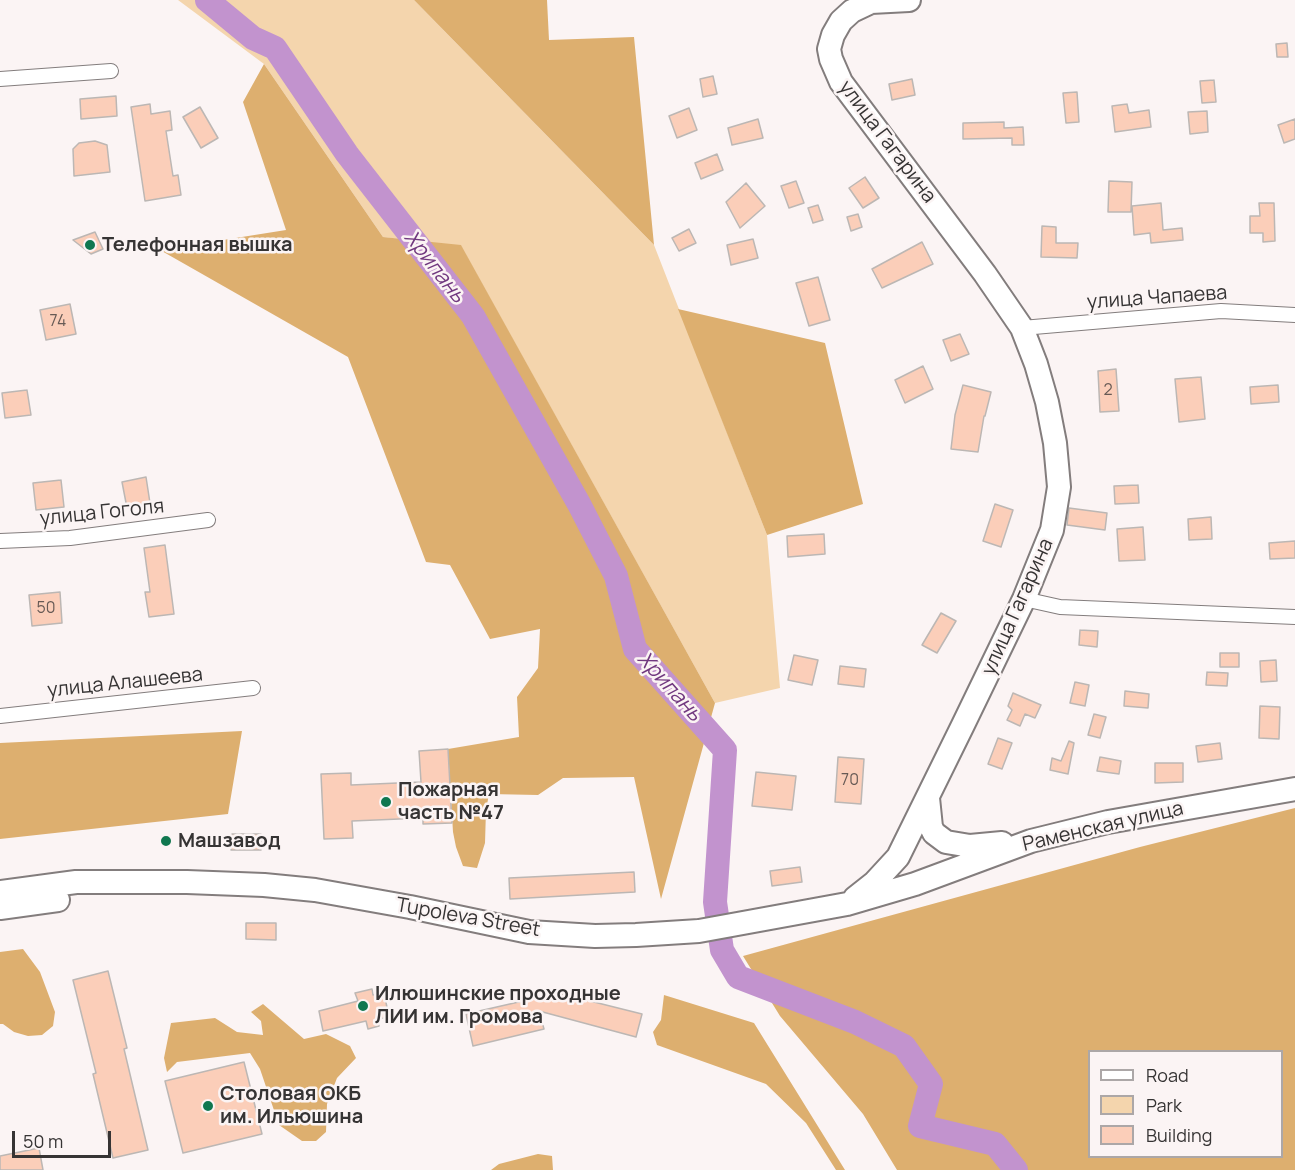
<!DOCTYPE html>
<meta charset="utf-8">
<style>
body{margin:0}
#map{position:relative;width:1295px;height:1170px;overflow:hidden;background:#fbf4f4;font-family:Manrope,sans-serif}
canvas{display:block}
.legend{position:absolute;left:1088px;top:1050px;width:195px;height:108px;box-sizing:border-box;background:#fbf4f4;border:2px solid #aca7a7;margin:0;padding:8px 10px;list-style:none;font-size:18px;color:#363434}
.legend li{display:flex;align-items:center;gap:12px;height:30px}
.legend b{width:30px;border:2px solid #aca7a7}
.scale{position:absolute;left:12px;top:1131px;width:99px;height:27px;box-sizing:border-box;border:3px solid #363434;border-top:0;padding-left:8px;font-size:18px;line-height:21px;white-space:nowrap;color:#363434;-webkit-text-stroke:4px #fbf4f4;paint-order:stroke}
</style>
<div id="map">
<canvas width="1295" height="1170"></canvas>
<ul class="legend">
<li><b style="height:8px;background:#fff"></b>Road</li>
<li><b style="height:16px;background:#f4d5ad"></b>Park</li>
<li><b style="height:16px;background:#fbceb9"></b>Building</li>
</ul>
<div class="scale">50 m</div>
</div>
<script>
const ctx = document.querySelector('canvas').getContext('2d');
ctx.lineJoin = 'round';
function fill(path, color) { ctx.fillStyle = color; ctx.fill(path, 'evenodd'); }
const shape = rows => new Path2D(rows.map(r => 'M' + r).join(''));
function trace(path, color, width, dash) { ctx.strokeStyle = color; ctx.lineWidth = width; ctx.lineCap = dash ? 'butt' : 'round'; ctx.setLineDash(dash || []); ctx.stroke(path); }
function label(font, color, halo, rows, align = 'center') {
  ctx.font = font + ' Manrope,sans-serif'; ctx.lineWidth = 5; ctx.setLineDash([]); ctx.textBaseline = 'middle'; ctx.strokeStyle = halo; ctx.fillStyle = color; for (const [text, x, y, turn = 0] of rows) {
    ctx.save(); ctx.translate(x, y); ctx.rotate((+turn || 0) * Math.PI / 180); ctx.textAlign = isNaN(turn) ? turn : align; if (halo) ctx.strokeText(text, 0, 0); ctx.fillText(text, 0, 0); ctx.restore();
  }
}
fill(shape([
 [178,0,414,0,654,245,767,535,780,688,715,703,461,246,383,237,264,64]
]), '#f4d5ad');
fill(shape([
 [414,0,547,0,549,40,634,37,654,245],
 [264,64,383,237,461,245,715,703,661,899,634,777,563,778,538,795,489,794,486,810,485,843,477,868,463,866,456,847,453,832,448,749,519,737,517,697,538,668,540,629,490,639,450,565,426,562,348,357,160,250,286,230,243,102],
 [678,309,825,343,863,504,767,535],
 [242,731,228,814,0,839,0,743],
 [1295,808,1295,1170,897,1170,863,1114,780,1016,743,956,1140,847],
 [1090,1052,1282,1052,1282,1156,1090,1156],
 [23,949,40,972,55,1012,53,1026,42,1035,28,1036,14,1032,3,1024,0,1024,0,952],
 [664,995,754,1023,845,1170,836,1170,806,1123,766,1084,657,1045,653,1032,661,1020],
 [263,1004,304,1039,326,1034,350,1046,356,1058,337,1078,327,1104,326,1132,316,1141,302,1141,279,1125,260,1069,250,1053,177,1062,167,1072,164,1058,171,1023,215,1018,237,1032,263,1035,261,1021,251,1012],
 [538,1154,552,1156,553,1170,491,1170,499,1164]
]), '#ddaf6f');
trace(shape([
 [207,0,253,38,275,48,347,154,473,316,579,504,616,576,635,649,725,750,715,902,722,950,738,977,855,1022,904,1046,931,1084,920,1126,995,1144,1016,1170]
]), '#c293ce', 24);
const building = shape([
 [1287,43,1288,57,1277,57,1276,44,1287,43],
 [713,76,717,94,703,97,700,79,713,76],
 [912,79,915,95,892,100,889,84,912,79],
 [1214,80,1216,102,1202,103,1200,81,1214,80],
 [1077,92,1079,122,1066,123,1063,93,1077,92],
 [116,96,117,116,81,119,80,99,116,96],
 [150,104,151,114,170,111,172,130,166,131,173,176,178,175,181,195,145,201,131,107,150,104],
 [1127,104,1129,113,1149,110,1151,127,1115,132,1112,106,1127,104],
 [200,107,218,138,201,148,183,117,200,107],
 [689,108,697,130,677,138,669,116,689,108],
 [1207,111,1208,132,1190,134,1188,112,1207,111],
 [758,119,763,138,732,145,728,128,758,119],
 [1295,119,1295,139,1284,143,1278,125,1295,119],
 [1004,122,1004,128,1023,127,1024,145,1012,145,1012,138,963,139,963,123,1004,122],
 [95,141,107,145,110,172,74,176,73,149,79,143,95,141],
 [717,154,723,170,701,179,695,163,717,154],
 [865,177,879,198,863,208,849,188,865,177],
 [796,181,804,203,789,208,781,186,796,181],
 [1109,181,1132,182,1131,212,1108,212,1109,181],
 [746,183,765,206,740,228,726,202,746,183],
 [1161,203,1163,230,1182,228,1183,240,1151,243,1150,233,1134,235,1132,206,1161,203],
 [1259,203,1274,203,1275,241,1263,242,1263,233,1250,233,1250,216,1260,216,1259,203],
 [818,205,823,220,813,223,808,208,818,205],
 [858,214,862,227,851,231,847,217,858,214],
 [1042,226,1056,227,1056,243,1078,243,1077,258,1041,257,1042,226],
 [689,229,696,243,679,251,672,238,689,229],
 [95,232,103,249,91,254,73,240,95,232],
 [753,239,758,258,731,265,727,245,753,239],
 [922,242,933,264,882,288,872,269,922,242],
 [818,277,830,320,809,326,796,283,818,277],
 [70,304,76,334,46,340,40,310,70,304],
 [960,334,969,354,951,361,943,340,960,334],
 [923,366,933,389,905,403,895,380,923,366],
 [1116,369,1119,411,1100,412,1098,371,1116,369],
 [1201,377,1205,419,1179,422,1175,379,1201,377],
 [963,385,991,392,985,416,984,416,978,452,951,449,955,415,963,385],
 [1278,385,1279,402,1251,404,1250,387,1278,385],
 [27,390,31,415,5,418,2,393,27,390],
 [146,477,150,503,127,508,122,482,146,477],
 [61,480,64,507,36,510,33,483,61,480],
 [1138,485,1139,503,1115,504,1114,486,1138,485],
 [995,504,1013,510,1001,547,983,541,995,504],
 [1069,508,1107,513,1105,530,1067,525,1069,508],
 [1211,517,1212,539,1189,540,1188,519,1211,517],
 [1143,527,1145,560,1119,561,1117,529,1143,527],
 [824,534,825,554,788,557,787,536,824,534],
 [1295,541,1295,558,1270,559,1269,543,1295,541],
 [165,545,174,614,149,617,145,592,150,592,144,548,165,545],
 [60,592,62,623,32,626,29,595,60,592],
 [941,613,956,621,937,653,922,645,941,613],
 [1080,630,1098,631,1097,647,1079,645,1080,630],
 [1220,653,1239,653,1239,667,1220,667,1220,653],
 [794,655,818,660,812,685,788,680,794,655],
 [1276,660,1277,681,1261,682,1260,661,1276,660],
 [840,666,866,669,864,687,838,684,840,666],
 [1207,672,1228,673,1227,686,1206,685,1207,672],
 [1075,682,1089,685,1085,706,1070,703,1075,682],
 [1125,691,1149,694,1148,708,1124,706,1125,691],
 [1013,693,1041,705,1035,718,1025,714,1020,726,1007,720,1012,710,1008,706,1013,693],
 [1260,706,1280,707,1279,739,1259,738,1260,706],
 [1094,714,1106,717,1100,738,1088,735,1094,714],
 [998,738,1012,743,1002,769,988,764,998,738],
 [1069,741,1074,743,1068,774,1050,770,1052,758,1061,761,1069,741],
 [1220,743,1222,759,1198,762,1196,746,1220,743],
 [448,749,452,823,423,824,423,818,352,821,353,838,324,839,321,774,351,773,351,785,421,782,419,751,448,749],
 [838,757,864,759,861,804,835,802,838,757],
 [1100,757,1121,761,1119,774,1097,771,1100,757],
 [1155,763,1183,763,1183,782,1155,783,1155,763],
 [756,772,796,776,792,810,752,806,756,772],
 [232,834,261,834,261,850,231,850,232,834],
 [800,867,802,882,772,886,770,871,800,867],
 [634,872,635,892,510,899,509,878,634,872],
 [246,923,276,923,276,940,246,939,246,923],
 [108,971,127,1048,124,1049,148,1150,113,1158,93,1074,96,1073,73,980,108,971],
 [372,989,373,995,384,993,389,1017,378,1019,379,1026,368,1029,366,1021,323,1031,319,1011,358,1001,355,993,372,989],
 [558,993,642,1014,636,1037,539,1011,544,1029,473,1046,466,1014,558,993],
 [244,1062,262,1134,183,1153,165,1081,244,1062],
 [39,1148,43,1170,0,1170,0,1156,39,1148]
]);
fill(building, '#fbceb9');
trace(building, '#bcb7b4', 1.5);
const minor = shape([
 [0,79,111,71],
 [1022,328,1221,311,1295,315],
 [0,541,70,538,208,520],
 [1024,599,1060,607,1295,617],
 [0,716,253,688]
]);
const primary = shape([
 [928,798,931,827,934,833,946,842,970,846,1002,843],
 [0,892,76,882,187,882,264,885,315,890,410,907,529,932,595,936,636,935,699,931,847,904,915,884,1031,841,1108,822,1295,789],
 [855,898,874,883,898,857,963,725,1024,599,1052,530,1059,487,1055,443,1047,402,1036,364,1022,328,985,274,841,82,831,59,829,49,833,35,841,21,852,11,871,2,909,0],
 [0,908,58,900]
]);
trace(minor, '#837d7d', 16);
trace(primary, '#837d7d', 26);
trace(minor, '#fff', 14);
trace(primary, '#fff', 22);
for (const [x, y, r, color] of [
 [90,245,6,"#10774f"],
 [386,802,6,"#10774f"],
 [166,841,6,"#10774f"],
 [363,1006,6,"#10774f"],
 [208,1106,6,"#10774f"]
]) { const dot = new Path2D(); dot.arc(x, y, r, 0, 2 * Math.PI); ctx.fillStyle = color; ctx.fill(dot); trace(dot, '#fbf4f4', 2); }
label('16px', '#675a55', null, [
 ["74",58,322],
 ["2",1108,391],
 ["50",46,609],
 ["70",850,781]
]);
label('20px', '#363434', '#fbf4f4', [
 ["улица Гагарина",887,142,53],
 ["улица Чапаева",1157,298,-4],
 ["улица Гоголя",102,513,-6],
 ["улица Гагарина",1018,607,-66],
 ["улица Алашеева",125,683,-6],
 ["Раменская улица",1103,827,-13],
 ["Tupoleva Street",468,918,10]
]);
label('bold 20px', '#363434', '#fbf4f4', [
 ["Телефонная вышка",102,245],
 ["Пожарная",398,790],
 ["часть №47",398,813],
 ["Машзавод",178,841],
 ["Илюшинские проходные",375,994],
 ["ЛИИ им. Громова",375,1017],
 ["Столовая ОКБ",220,1094],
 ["им. Ильюшина",220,1117]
], 'left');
label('italic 21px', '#71387f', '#fbf4f4', [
 ["Хрипань",434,267,52],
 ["Хрипань",669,687,48]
]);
</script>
